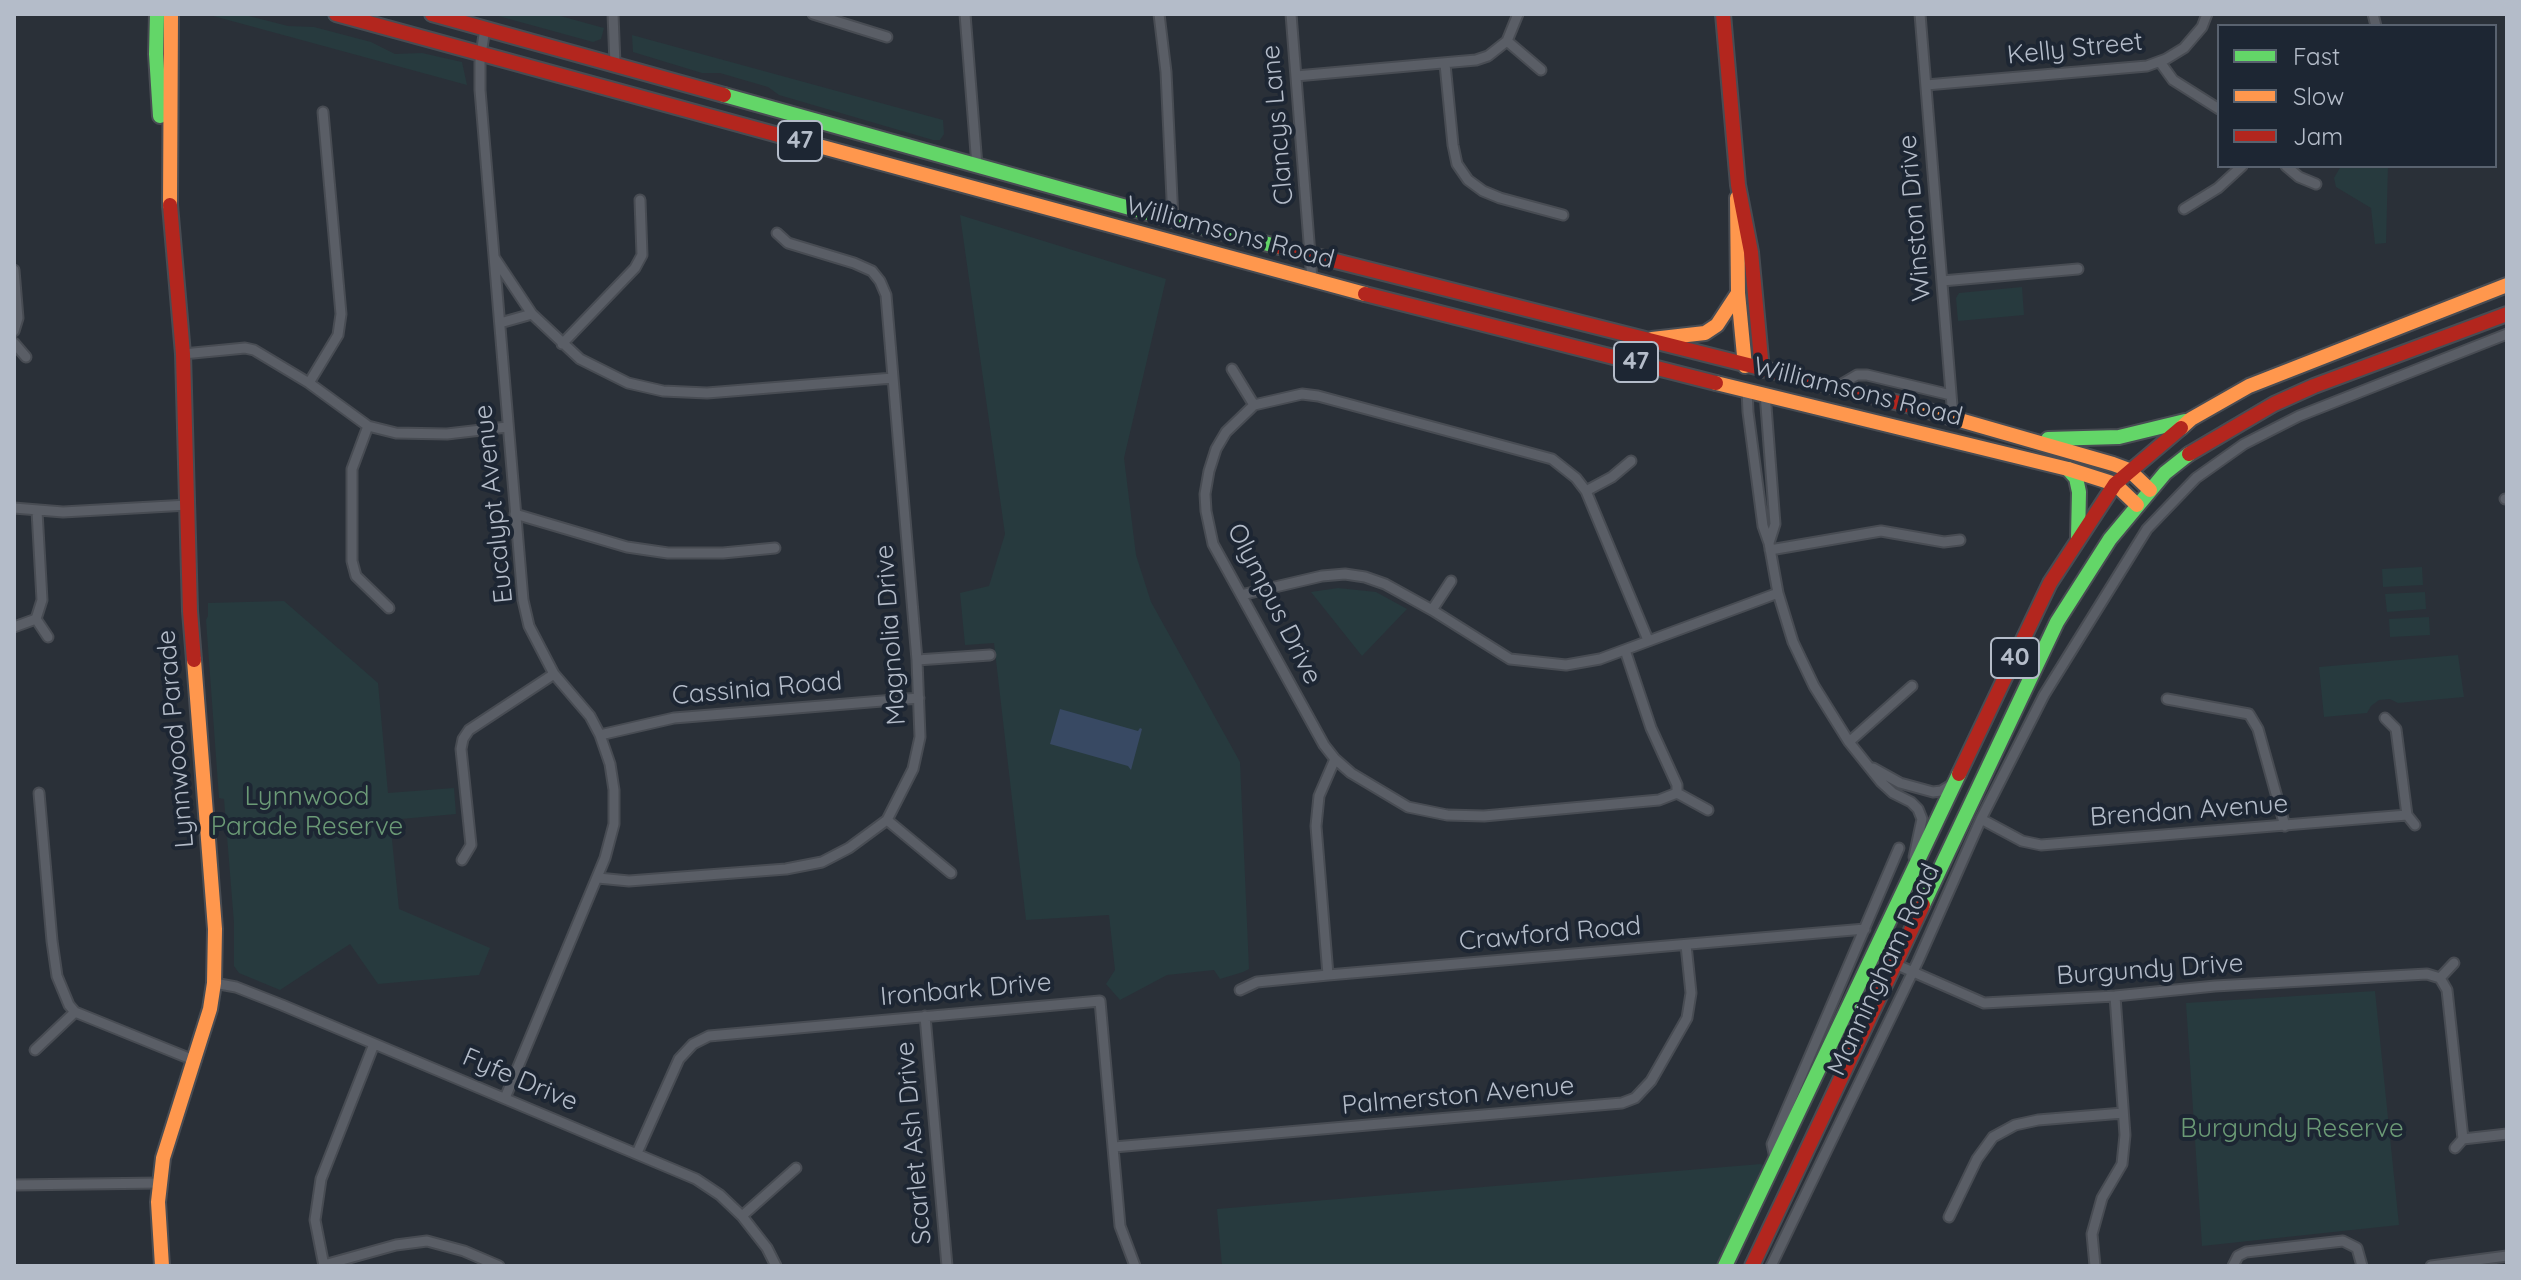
<!DOCTYPE html>
<style>
body{margin:0}
#map{position:relative;width:2521px;height:1280px;overflow:hidden;background:#2a3038;font-family:Quicksand,sans-serif}
canvas{display:block}
.frame{position:absolute;inset:0;border:16px solid #b4bcc9;pointer-events:none}
.legend{position:absolute;left:2217px;top:24px;width:280px;height:144px;box-sizing:border-box;background:#1d2633;border:2px solid #59626f;margin:0;padding:10px 14px;list-style:none;font-size:24px;color:#b4bcc9}
.legend li{display:flex;align-items:center;gap:16px;height:40px}
.legend b{width:40px;border:2px solid #59626f}
</style>
<div id="map">
<canvas width="2521" height="1280"></canvas>
<div class="frame"></div>
<ul class="legend">
<li><b style="height:10px;background:#63d668"></b>Fast</li>
<li><b style="height:10px;background:#ff974d"></b>Slow</li>
<li><b style="height:10px;background:#b3261e"></b>Jam</li>
</ul>
</div>
<script>
const ctx = document.querySelector('canvas').getContext('2d');
ctx.lineJoin = 'round';
function fill(path, color) { ctx.fillStyle = color; ctx.fill(path, 'evenodd'); }
const shape = rows => new Path2D(rows.map(r => 'M' + r).join(''));
function trace(path, color, width, dash) { ctx.strokeStyle = color; ctx.lineWidth = width; ctx.lineCap = dash ? 'butt' : 'round'; ctx.setLineDash(dash || []); ctx.stroke(path); }
function label(font, color, halo, rows, align = 'center') {
  ctx.font = font + ' Quicksand,sans-serif'; ctx.lineWidth = 8; ctx.setLineDash([]); ctx.textBaseline = 'middle'; ctx.strokeStyle = halo; ctx.fillStyle = color; for (const [text, x, y, turn = 0] of rows) {
    ctx.save(); ctx.translate(x, y); ctx.rotate((+turn || 0) * Math.PI / 180); ctx.textAlign = isNaN(turn) ? turn : align; if (halo) ctx.strokeText(text, 0, 0); ctx.fillText(text, 0, 0); ctx.restore();
  }
}
fill(shape([
 [206,14,241,14,288,26,314,27,371,42,395,54,422,53,462,62,467,85],
 [491,14,553,14,604,28,601,39,593,42],
 [632,35,943,120,944,134,940,140,933,140,779,95,768,87,720,73,702,73,633,52],
 [2341,166,2388,166,2386,243,2375,244,2371,208,2336,187,2334,178],
 [960,215,1166,279,1124,458,1136,555,1151,602,1240,762,1249,969,1243,972,1220,979,1214,970,1167,975,1120,1000,1106,984,1115,970,1109,915,1026,920,994,643,965,645,960,593,989,586,1005,534],
 [2022,287,2024,315,1958,321,1956,298,1959,293],
 [2422,567,2423,585,2383,587,2382,569],
 [1338,588,1376,592,1407,609,1362,656,1311,592],
 [2425,592,2426,609,2387,612,2385,594],
 [284,601,378,683,388,793,454,788,456,814,390,820,399,909,490,948,479,975,378,984,350,944,280,990,239,973,234,966,234,923,224,799,219,798,206,620,208,616,208,603],
 [2429,617,2430,635,2390,637,2389,619],
 [2458,655,2464,697,2398,703,2390,699,2379,700,2371,706,2367,713,2324,717,2319,667],
 [2375,991,2399,1225,2202,1246,2186,1003],
 [1761,1164,1771,1171,1726,1266,1222,1266,1217,1209]
]), '#273a3e');
fill(shape([
 [1060,709,1138,731,1140,728,1142,729,1131,770,1128,766,1050,744]
]), '#384963');
const street = shape([
 [613,14,615,64],
 [813,14,887,37],
 [965,14,977,166],
 [1159,14,1166,72,1173,220],
 [1291,14,1312,280],
 [1920,14,1953,418],
 [2373,14,2376,26],
 [485,28,480,61,480,90,523,600,529,626,554,674,590,716,600,735,610,764,614,790,614,824,605,858,505,1098],
 [1507,41,1541,70],
 [2160,62,2173,80,2219,109],
 [1445,64,1453,145,1457,164,1468,180,1483,191,1500,198,1563,215],
 [1296,76,1476,60,1488,56,1507,41,1518,14],
 [1926,85,2147,66,2166,59,2184,48,2202,27,2207,14],
 [2286,166,2299,177,2316,184],
 [2184,209,2218,188,2242,166],
 [494,257,532,314,500,323],
 [14,270,18,318,14,331],
 [1942,281,2078,269],
 [532,314,580,359,628,383,663,391,707,393,893,378],
 [14,343,26,357],
 [562,344,635,268,642,255,640,200],
 [183,354,245,348,254,350,309,383,368,426,396,433,447,434,507,427],
 [1232,369,1254,405],
 [309,383,338,335,341,314,323,112],
 [1835,388,1857,375,1867,375,1951,395],
 [1747,389,1748,412,1763,526,1769,543,1778,593,1793,642,1814,686,1849,742,1881,782,1893,793,1911,802,1918,809,1922,819,1914,857],
 [1765,393,1775,524,1769,543],
 [368,426,352,469,352,561,356,576,389,608],
 [1586,491,1612,477,1631,461],
 [2505,499,2507,499],
 [14,508,63,512,188,505],
 [37,511,42,600,36,619,48,637],
 [515,514,627,547,668,553,723,553,775,548],
 [1770,550,1881,531,1944,542,1960,540],
 [1241,595,1322,576,1345,574,1365,577,1385,584,1432,610,1510,659,1566,665,1600,659,1778,593],
 [1432,610,1451,581],
 [14,627,36,619],
 [1648,640,1586,491,1576,478,1552,459,1318,396,1302,394,1254,405,1226,432,1216,449,1209,471,1205,494,1206,511,1213,544,1324,745,1335,759,1351,773,1408,807,1447,815,1484,816,1659,800,1677,793,1708,810],
 [1625,650,1651,728,1677,785,1677,793],
 [917,660,990,655],
 [2167,699,2249,714,2258,729,2285,826],
 [2385,718,2396,729,2407,815],
 [600,735,674,718,919,698],
 [1849,742,1912,686],
 [1873,768,1900,783,1933,792,1941,791,1951,785],
 [39,793,52,941,57,976,69,1005,75,1012,196,1061],
 [1981,819,2022,841,2041,845,2407,815,2415,825],
 [887,820,951,873],
 [462,860,471,845,461,749,463,739,469,730,554,674],
 [598,878,629,881,786,869,822,862,849,848,887,820,913,769,920,737,917,660,886,295,880,281,872,271,854,263,788,243,777,233],
 [1878,946,1895,964,1984,1003,2115,996,2215,986,2427,974,2440,978,2454,963],
 [1328,975,1316,826,1319,796,1335,759],
 [2440,978,2447,990,2463,1139,2455,1148],
 [214,983,236,987,282,1005,696,1179,720,1195,742,1216,767,1248,776,1266],
 [1240,990,1257,982,1328,975,1865,929],
 [925,1016,947,1266],
 [35,1050,75,1012],
 [2463,1139,2507,1134],
 [1114,1147,1622,1103,1635,1098,1651,1081,1687,1018,1691,993,1686,945],
 [637,1153,679,1059,693,1044,709,1036,1100,1001,1120,1226,1135,1266],
 [1775,1158,1772,1144,1899,848],
 [14,1185,160,1183],
 [742,1216,796,1168],
 [1949,1217,1977,1159,1993,1137,2015,1125,2038,1120,2123,1113],
 [324,1265,396,1245,427,1241,464,1251,499,1266],
 [324,1266,315,1220,321,1179,374,1044],
 [1771,1266,1918,961,1981,819,2044,695,2147,529,2196,478,2244,444,2299,416,2507,334],
 [2095,1266,2092,1234,2102,1198,2122,1164,2125,1135,2115,996],
 [2233,1266,2238,1256,2246,1252,2343,1241,2357,1248,2362,1266],
 [2431,1266,2507,1256]
]);
const fast = shape([
 [157,14,156,54,160,116],
 [724,95,1173,220,1280,247],
 [2048,439,2119,437,2185,421],
 [2068,469,2076,478,2079,492,2078,538],
 [1923,905,2057,622,2110,539,2165,473,2189,454],
 [1725,1266,1959,774]
]);
const slow = shape([
 [804,142,1365,294],
 [1737,198,1738,293,1745,366],
 [170,205,171,14],
 [1652,339,1705,333,1717,325,1738,293],
 [1716,383,2068,469,2115,484,2137,505],
 [1911,406,2113,464,2129,470,2150,490],
 [2181,428,2191,419,2249,386,2507,285],
 [162,1266,158,1202,163,1158,210,1009,214,983,215,929,194,660]
]);
const jam = shape([
 [336,14,804,142],
 [432,14,724,95],
 [1723,14,1738,185,1751,252,1762,370],
 [170,205,183,354,190,611,194,660],
 [1280,247,1911,406],
 [1365,294,1716,383],
 [2189,454,2274,404,2314,386,2507,314],
 [1959,774,2050,583,2115,484,2181,428],
 [1752,1266,1923,905]
]);
trace(street, '#484c53', 13);
trace(fast, '#484c53', 18);
trace(slow, '#484c53', 18);
trace(jam, '#484c53', 18);
trace(street, '#5a5e66', 9);
trace(fast, '#63d668', 14);
trace(slow, '#ff974d', 14);
trace(jam, '#b3261e', 14);
for (const [x, y, w] of [
 [800,141,44],
 [1636,362,44],
 [2015,658,48]
]) { const box = new Path2D(); box.roundRect(x - w / 2, y - 20, w, 40, 6); ctx.fillStyle = '#1d2633'; ctx.fill(box); trace(box, '#b4bcc9', 2); }
label('bold 24px', '#b4bcc9', null, [
 ["47",800,141],
 ["47",1636,362],
 ["40",2015,658]
]);
label('26px', '#b4bcc9', '#1d2633', [
 ["Kelly Street",2075,49,-6],
 ["Clancys Lane",1278,125,-95],
 ["Winston Drive",1915,218,-95],
 ["Williamsons Road",1230,233,15],
 ["Williamsons Road",1858,392,14],
 ["Eucalypt Avenue",494,504,-96],
 ["Olympus Drive",1274,604,63],
 ["Magnolia Drive",891,635,-94],
 ["Cassinia Road",757,689,-5],
 ["Lynnwood Parade",176,739,-95],
 ["Brendan Avenue",2189,811,-4],
 ["Crawford Road",1550,934,-5],
 ["Manningham Road",1884,970,-65],
 ["Burgundy Drive",2150,970,-4],
 ["Ironbark Drive",966,990,-5],
 ["Fyfe Drive",520,1080,23],
 ["Palmerston Avenue",1458,1096,-5],
 ["Scarlet Ash Drive",914,1143,-95]
]);
label('26px', '#6b9a76', '#1d2633', [
 ["Lynnwood",307,797],
 ["Parade Reserve",307,827],
 ["Burgundy Reserve",2292,1129]
]);
</script>
